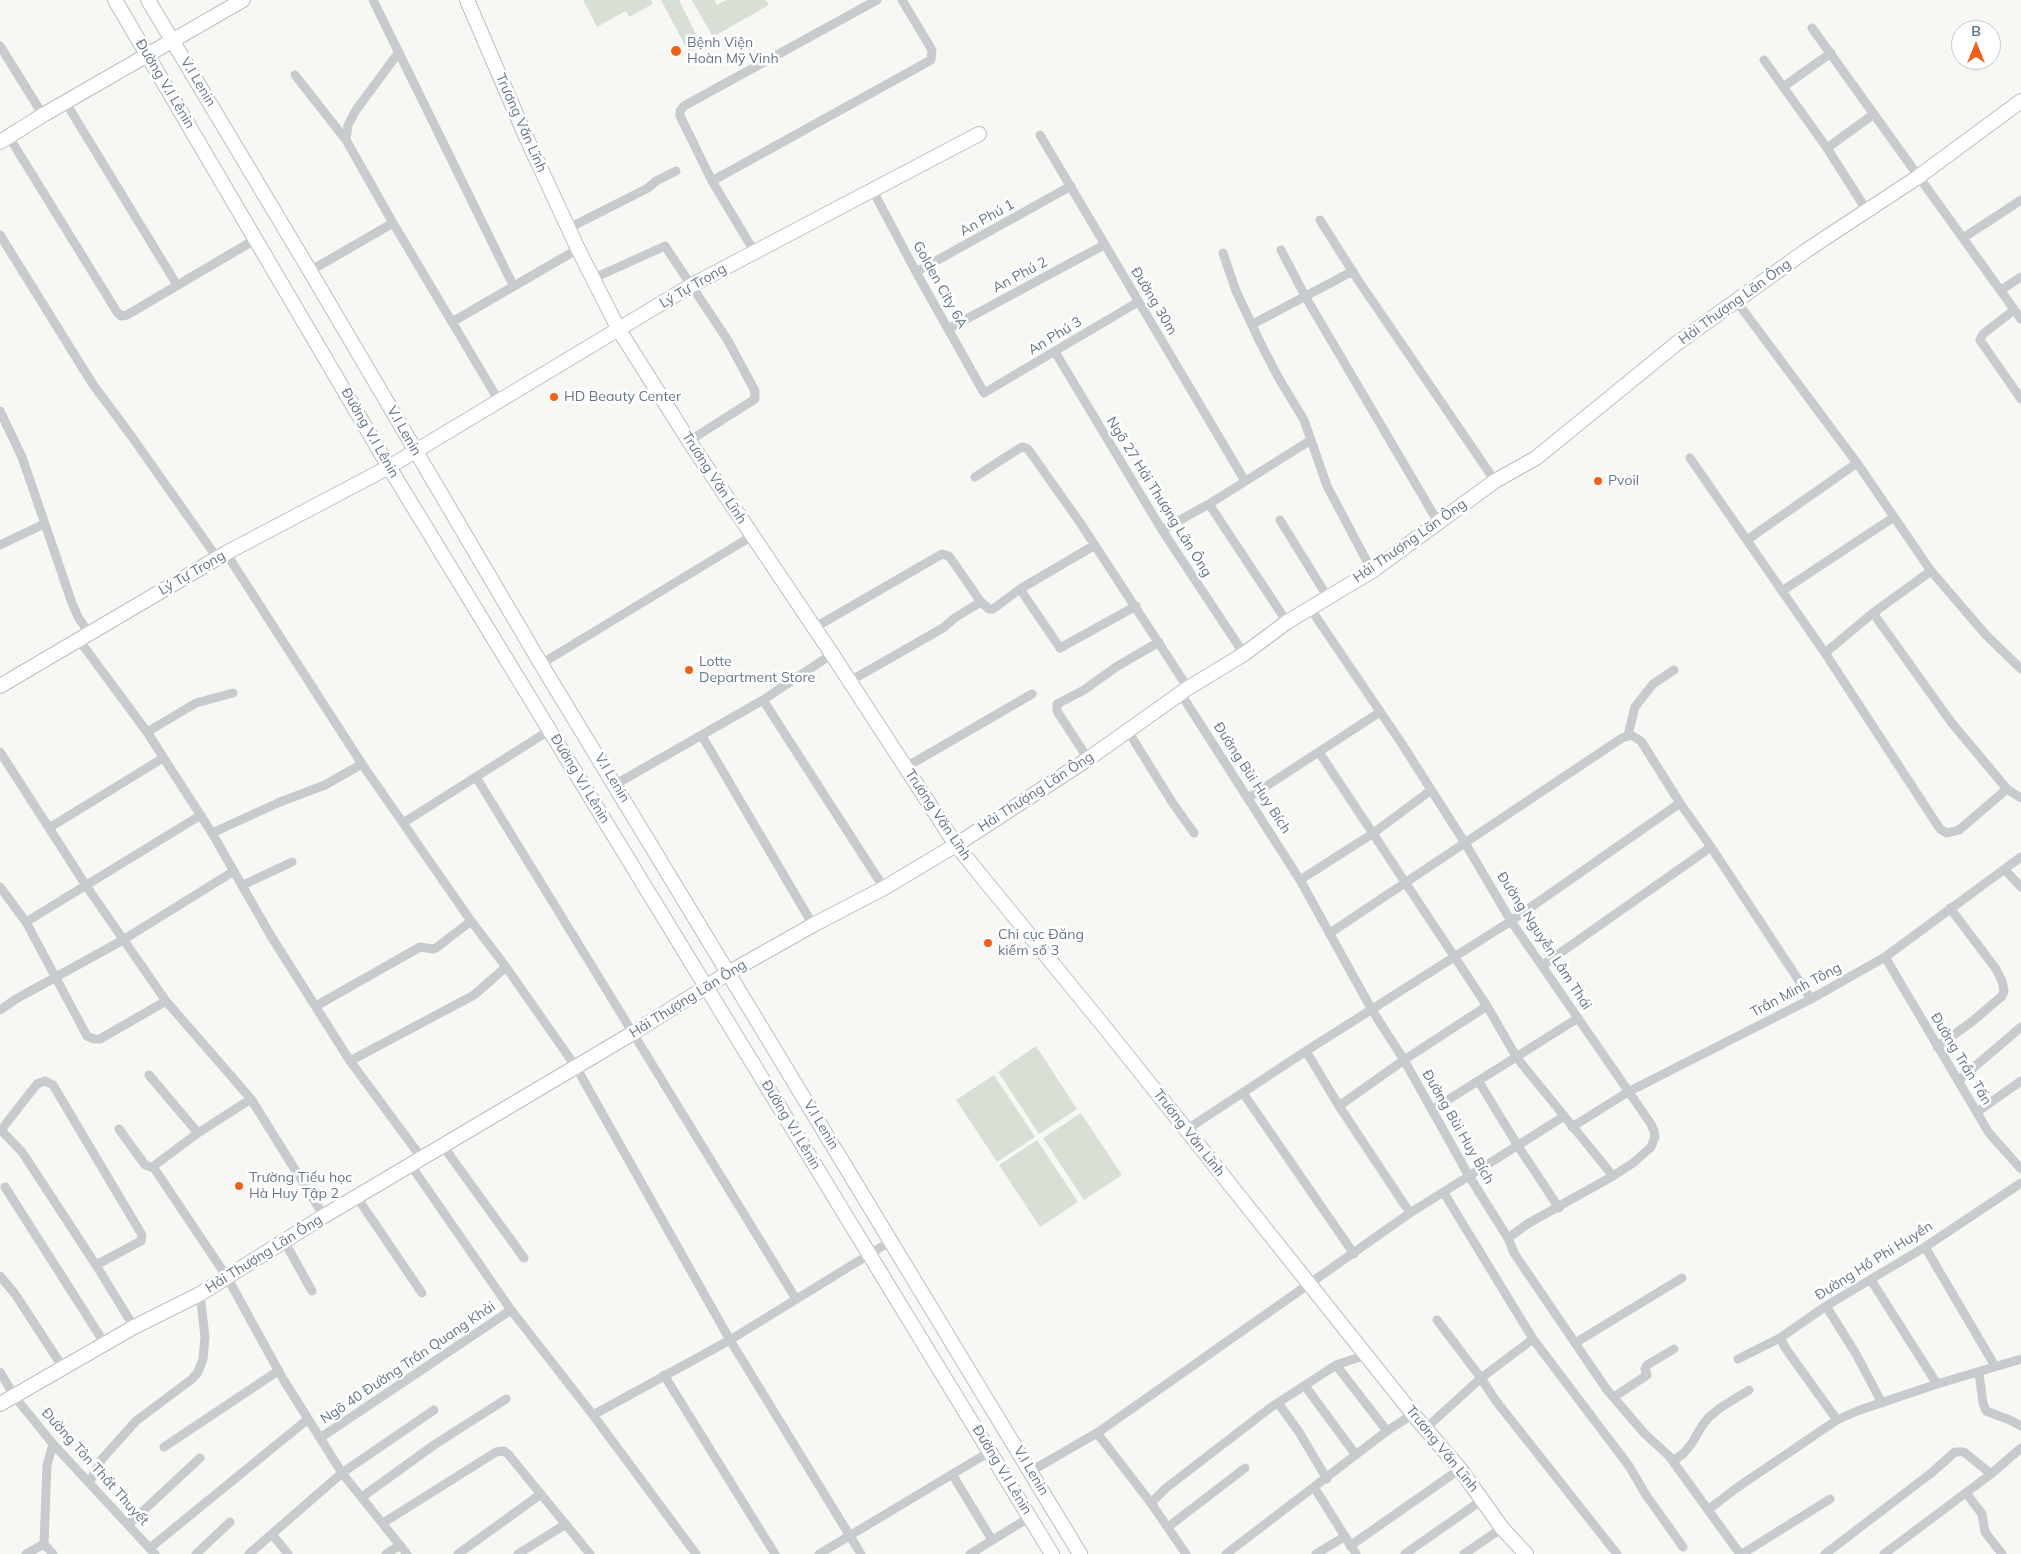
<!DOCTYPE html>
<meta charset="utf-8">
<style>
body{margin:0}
#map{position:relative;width:2021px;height:1554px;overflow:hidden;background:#f7f8f4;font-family:Mulish,sans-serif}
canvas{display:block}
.north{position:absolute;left:1951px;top:20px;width:50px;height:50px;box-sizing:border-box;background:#fff;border:1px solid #c1c8cf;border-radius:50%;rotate:0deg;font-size:14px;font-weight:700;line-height:20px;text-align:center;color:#637588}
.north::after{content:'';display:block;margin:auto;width:18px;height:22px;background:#f55e17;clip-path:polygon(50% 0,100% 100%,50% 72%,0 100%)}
</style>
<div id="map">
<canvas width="2021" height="1554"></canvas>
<div class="north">B</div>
</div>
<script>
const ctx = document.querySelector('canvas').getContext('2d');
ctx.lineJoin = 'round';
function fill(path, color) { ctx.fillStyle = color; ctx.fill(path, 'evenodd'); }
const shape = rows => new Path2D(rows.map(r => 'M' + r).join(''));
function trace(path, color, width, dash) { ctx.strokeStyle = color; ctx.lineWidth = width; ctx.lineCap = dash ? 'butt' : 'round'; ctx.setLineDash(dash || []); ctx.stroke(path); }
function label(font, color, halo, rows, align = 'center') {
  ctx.font = font + ' Mulish,sans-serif'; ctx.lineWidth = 5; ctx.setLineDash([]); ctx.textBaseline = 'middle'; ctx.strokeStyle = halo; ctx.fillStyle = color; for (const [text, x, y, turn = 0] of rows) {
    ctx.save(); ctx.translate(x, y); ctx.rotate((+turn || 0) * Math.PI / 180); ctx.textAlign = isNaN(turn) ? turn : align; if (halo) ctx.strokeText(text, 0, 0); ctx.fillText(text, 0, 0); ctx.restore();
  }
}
fill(shape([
 [583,0,651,0,653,4,629,17,626,11,597,27],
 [661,0,679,0,702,46,689,53],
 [692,0,714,0,717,5,726,0,766,0,769,5,713,37],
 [1036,1046,1077,1109,1039,1134,998,1072],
 [994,1075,1035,1137,997,1162,956,1100],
 [1081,1113,1122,1175,1084,1200,1043,1138],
 [1037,1140,1078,1202,1040,1227,999,1165]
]), '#d8e0d5');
const secondary = shape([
 [115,0,389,467,1052,1554],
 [148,0,310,271,541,664,1080,1554],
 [467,0,526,137,578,249,619,330,689,441,832,654,956,845,1106,1029,1413,1414,1460,1469,1502,1528,1526,1554],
 [0,142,43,115,243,0],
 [0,686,226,553,389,467,692,285,979,134],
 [0,1404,134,1327,200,1294,324,1216,633,1033,728,973,813,925,884,888,956,845,1088,759,1188,688,1244,654,1287,622,1372,571,1495,481,1536,458,1676,344,1807,250,1918,177,2021,101]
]);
trace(secondary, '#b9bec3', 16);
trace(shape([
 [373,0,513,285],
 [1812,28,2021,319],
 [0,46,43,115],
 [1764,60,1827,148,1867,211],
 [295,75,346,140,393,223,452,322,578,249],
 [1783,87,1831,53],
 [66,103,177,285],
 [1040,135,1245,481],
 [9,137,117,312,121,316,127,315,256,239],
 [346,140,348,125,356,110,399,52],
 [1827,148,1874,114],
 [712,181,931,60,932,50,902,0],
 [872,189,916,272,984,393,1138,302],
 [1320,220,1356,277,1495,481],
 [569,228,648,188,656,181,676,171],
 [0,235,92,383,132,437,218,559],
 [1963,238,2021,200],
 [1281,250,1305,296,1438,522],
 [754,251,712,181,680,116,680,111,684,106,877,0],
 [1223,253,1236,291,1259,340,1278,377,1304,420,1327,486,1372,571],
 [310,271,393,223],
 [916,272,1071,186],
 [594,278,665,246,727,339,755,391,755,399,689,441],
 [2001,290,2021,277],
 [1737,302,1857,463,1931,571,1986,635,2021,669],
 [2014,310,1983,334,1980,340,2021,399],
 [452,322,499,401],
 [1253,324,1353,271],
 [948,329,1104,245],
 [1055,352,1162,530,1244,654],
 [0,411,22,457,72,603,78,617,89,633],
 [1690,458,1825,653,1940,829,1947,833,1959,830,2007,789],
 [975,477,1020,448,1023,447,1028,449,1081,524,1188,688],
 [1209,504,1287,622],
 [1280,520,1327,596],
 [1162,530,1209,504,1311,440],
 [1747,540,1857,463],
 [0,545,44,524],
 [226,553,362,764,471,921,506,967,576,1067,730,1340,861,1554],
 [1020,589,1060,648,1136,606],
 [1782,591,1894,517],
 [1310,608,1402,744,1465,843,1511,921,1651,1124,1654,1131,1655,1137,1651,1147,1633,1163,1613,1176,1529,1223,1508,1238],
 [1873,613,1951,722,2007,789,2021,798],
 [814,628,942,554,949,556,981,602,989,609,993,609,1020,589,1095,545],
 [79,640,147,732,212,833,271,936,350,1061,421,1157],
 [1825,653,1873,613,1931,571],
 [541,664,752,536],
 [850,681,943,628,956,617,981,602],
 [1181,694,1300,880,1372,1010,1404,1060,1469,1176,1508,1238,1514,1253,1607,1390,1645,1434,1669,1456,1740,1554],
 [763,700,884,888],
 [1128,731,1172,802,1194,833],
 [147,732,196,703,233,693],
 [1628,735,1635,707,1653,684,1674,670],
 [702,736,813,925],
 [0,752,87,887,166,1001,251,1099,324,1216],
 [1319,752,1487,1006,1517,1058,1613,1176],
 [1088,759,1057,711,1057,704,1084,690,1116,667,1159,642],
 [906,767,1032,694],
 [476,777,796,1299],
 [616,784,763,700,832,654],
 [1248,798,1380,712],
 [403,823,550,730],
 [49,828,163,758],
 [212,833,280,802,325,785,362,764],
 [2005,870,2021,887],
 [1300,880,1372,834,1430,791],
 [243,885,292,862],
 [0,887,26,922,87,1036,94,1039,100,1039,166,1001],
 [26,922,201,815],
 [1330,933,1622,738,1631,735,1641,741,1680,803,1711,847,1811,999],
 [1885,957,1989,1133,2021,1169],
 [1543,965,1711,847],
 [316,1006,420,947,433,949,436,948,471,921],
 [0,1010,16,999,123,940,234,871],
 [1937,1047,1974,1020,2002,996,2004,991,2002,981,1996,969,1950,908],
 [1306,1051,1339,1106,1410,1213],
 [350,1061,474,995,506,967],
 [149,1075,198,1133],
 [1958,1081,2021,1027],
 [1479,1082,1518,1146,1559,1208],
 [1243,1093,1354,1254],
 [251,1099,198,1133,155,1165,154,1168,227,1277,283,1379,342,1473,407,1554],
 [1339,1106,1404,1060,1487,1006],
 [1432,1110,1578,1018],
 [1977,1112,2021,1081],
 [1572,1127,1628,1092,1811,999,1885,957,2021,857],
 [0,1129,22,1152,96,1265,134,1327],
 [119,1129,145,1165,154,1168],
 [1,1130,37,1084,45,1081,53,1085,142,1235,141,1241,96,1265],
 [1186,1130,1306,1051,1511,921,1680,803],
 [443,1146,524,1258],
 [410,1164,511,1310,593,1415,696,1554],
 [5,1187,105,1344],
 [1444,1193,1533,1339,1629,1466,1646,1495,1683,1547],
 [356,1196,422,1293],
 [284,1241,312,1291],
 [1925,1247,1995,1366],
 [0,1276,15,1294,64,1369],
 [1871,1280,1937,1384],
 [1826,1306,1856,1354,1882,1403],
 [1437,1320,1481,1378,1496,1401,1617,1554],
 [1780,1338,1786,1349,1837,1420],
 [1575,1343,1682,1278],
 [1738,1359,1780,1338,1826,1306,1925,1247,2021,1183],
 [1336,1365,1387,1431],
 [0,1372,15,1397,53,1444,155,1554],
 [1979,1373,1983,1403,1986,1411,2010,1420,2021,1426],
 [664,1375,775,1554],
 [1305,1386,1356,1455],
 [1614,1397,1647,1375,1645,1369,1647,1365,1674,1349],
 [1278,1403,1299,1432,1327,1479],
 [593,1415,730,1340,891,1241],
 [1426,1428,1481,1378,1533,1339],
 [1097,1433,1151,1503,1186,1554],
 [320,1438,511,1310],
 [164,1447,278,1371],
 [1673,1461,1684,1453,1692,1443,1702,1426,1709,1417,1720,1408,1749,1390],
 [1031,1471,1097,1433,1410,1213,1563,1117],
 [952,1474,992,1540],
 [89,1483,102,1459,136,1421,192,1379,198,1372,203,1359,205,1337,200,1294],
 [1314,1487,1356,1554],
 [1966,1493,1982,1514,1985,1532,2002,1554],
 [362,1497,434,1445,506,1399],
 [1151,1503,1166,1488,1270,1408,1336,1365,1366,1355],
 [1708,1510,1735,1489,1837,1420,1857,1411,1937,1384,2021,1359],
 [383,1523,496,1452,504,1451,508,1454,590,1554],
 [128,1525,200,1458],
 [1168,1527,1245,1468],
 [272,1534,288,1554],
 [1350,1546,1460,1469],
 [150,1548,308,1419],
 [26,1554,44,1544],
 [53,1554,44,1544,47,1465,53,1444],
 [196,1554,230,1522],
 [249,1554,342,1473,434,1410],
 [386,1554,400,1545],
 [458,1554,541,1494],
 [518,1554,566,1524],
 [819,1554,991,1451],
 [970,1554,1030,1517],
 [1226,1554,1387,1431,1413,1414],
 [1316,1554,1344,1537],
 [1405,1554,1482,1500],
 [1464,1554,1502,1528],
 [1742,1554,1830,1499],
 [1825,1554,1930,1474,1955,1452,1964,1452,1991,1474],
 [1884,1554,1991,1474,2021,1448]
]), '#c7cbce', 9);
trace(secondary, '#fff', 14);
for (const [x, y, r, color] of [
 [676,51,6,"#f55e17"],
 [554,397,5,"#f55e17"],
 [1598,481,5,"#f55e17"],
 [689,670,5,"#f55e17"],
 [988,943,5,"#f55e17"],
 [239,1186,5,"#f55e17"]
]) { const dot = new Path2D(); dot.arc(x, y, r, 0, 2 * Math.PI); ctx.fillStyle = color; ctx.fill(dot); trace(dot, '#fff', 2); }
label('14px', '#637588', '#fff', [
 ["Bệnh Viện",687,43],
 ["Hoàn Mỹ Vinh",687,59],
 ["HD Beauty Center",564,397],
 ["Pvoil",1608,481],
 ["Lotte",699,662],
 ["Department Store",699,678],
 ["Chi cục Đăng",998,935],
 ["kiểm số 3",998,951],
 ["Trường Tiểu học",249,1178],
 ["Hà Huy Tập 2",249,1194]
], 'left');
label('14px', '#637588', '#fff', [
 ["V.I Lenin",198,82,59],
 ["Đường V.I Lênin",165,84,59],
 ["Trương Văn Lĩnh",521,123,66],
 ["An Phú 1",987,218,-29],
 ["An Phú 2",1020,275,-28],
 ["Golden City 6A",940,285,61],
 ["Lý Tự Trọng",693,286,-30],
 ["Đường 30m",1154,301,59],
 ["Hải Thượng Lãn Ông",1735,302,-36],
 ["An Phú 3",1055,336,-31],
 ["V.I Lenin",404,431,60],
 ["Đường V.I Lênin",370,433,60],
 ["Trương Văn Lĩnh",714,478,57],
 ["Ngõ 27 Hải Thượng Lãn Ông",1159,497,58],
 ["Hải Thượng Lãn Ông",1410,541,-35],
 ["Lý Tự Trọng",192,573,-30],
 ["V.I Lenin",612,778,59],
 ["Đường Bùi Huy Bích",1252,778,57],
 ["Đường V.I Lênin",580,779,59],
 ["Hải Thượng Lãn Ông",1036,792,-33],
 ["Trương Văn Lĩnh",938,815,56],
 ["Đường Nguyễn Lâm Thái",1544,941,57],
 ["Trần Minh Tông",1796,990,-28],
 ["Hải Thượng Lãn Ông",688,999,-32],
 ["Đường Trần Tấn",1961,1059,59],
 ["Đường V.I Lênin",791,1125,59],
 ["V.I Lenin",821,1125,59],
 ["Đường Bùi Huy Bích",1458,1127,60],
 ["Trương Văn Lĩnh",1189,1133,52],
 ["Hải Thượng Lãn Ông",264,1254,-32],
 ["Đường Hồ Phi Huyền",1874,1261,-32],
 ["Ngõ 40 Đường Trần Quang Khải",408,1363,-34],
 ["Trương Văn Lĩnh",1442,1449,51],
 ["Đường Tôn Thất Thuyết",95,1467,48],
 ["Đường V.I Lênin",1002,1470,59],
 ["V.I Lenin",1031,1471,59]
]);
</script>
